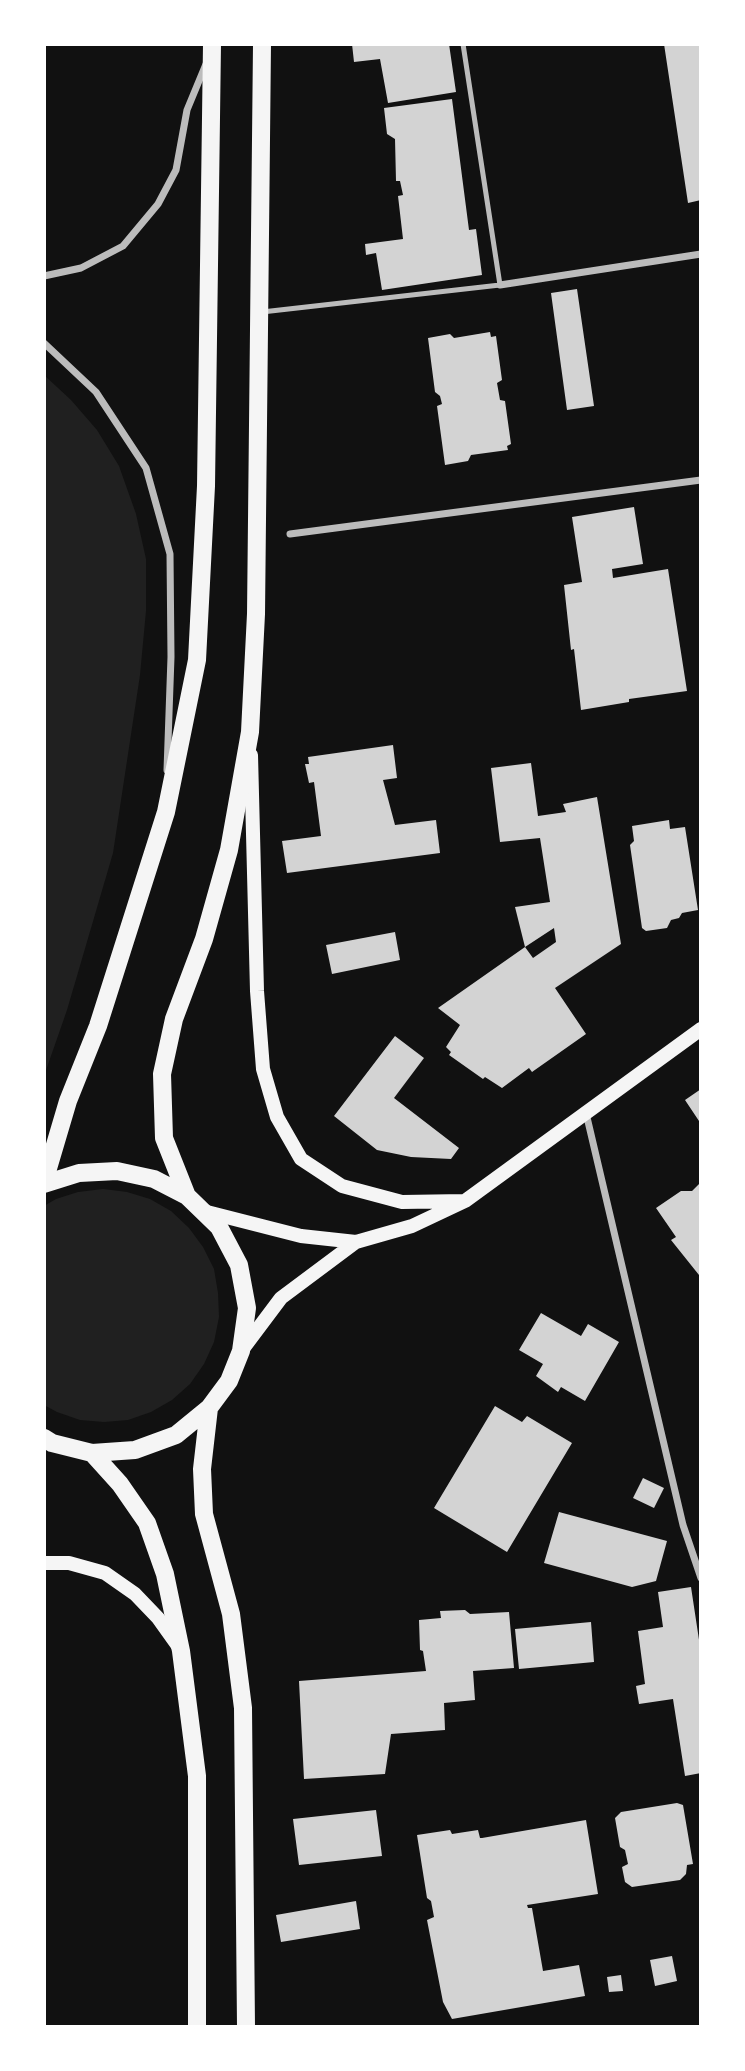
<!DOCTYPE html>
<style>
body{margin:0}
#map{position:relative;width:745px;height:2071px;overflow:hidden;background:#111;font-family:Signika,sans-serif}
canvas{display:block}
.frame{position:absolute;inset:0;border:46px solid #fff;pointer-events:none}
</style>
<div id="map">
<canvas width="745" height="2071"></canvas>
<div class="frame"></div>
</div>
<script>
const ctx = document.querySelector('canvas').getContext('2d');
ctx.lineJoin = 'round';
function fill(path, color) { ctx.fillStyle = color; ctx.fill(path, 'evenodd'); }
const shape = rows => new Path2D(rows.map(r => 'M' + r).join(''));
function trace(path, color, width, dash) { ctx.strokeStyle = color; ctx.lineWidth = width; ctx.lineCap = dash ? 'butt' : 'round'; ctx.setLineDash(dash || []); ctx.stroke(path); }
fill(shape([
 [44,375,71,400,97,430,119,466,136,514,146,559,146,611,140,675,113,853,67,1010,44,1076],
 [103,1189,127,1192,150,1199,171,1211,189,1228,203,1247,214,1269,218,1293,219,1317,214,1342,204,1364,190,1384,172,1400,151,1412,128,1420,104,1422,80,1420,57,1412,44,1405,44,1206,56,1199,78,1192]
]), '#202020');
fill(shape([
 [352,44,449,44,456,92,388,103,380,59,354,62],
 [664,44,701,44,701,200,688,203],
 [452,99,469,230,476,229,482,275,382,290,376,253,366,255,365,244,403,239,398,196,403,195,400,181,396,181,395,139,387,134,384,108],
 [577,289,594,406,567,410,551,293],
 [490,332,491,337,496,336,502,380,497,383,500,400,505,401,511,444,507,446,508,450,471,455,468,461,445,465,437,406,442,404,440,396,435,392,428,338,450,334,454,338],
 [634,507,643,564,612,569,613,578,668,569,687,691,629,699,629,702,581,710,574,649,571,650,564,585,582,582,572,517],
 [393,745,397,778,383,780,395,825,436,820,440,853,287,873,282,841,321,836,314,782,309,783,305,764,309,764,308,757],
 [531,763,538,816,566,812,563,804,597,797,621,944,555,988,586,1034,532,1072,529,1068,502,1088,485,1077,483,1079,449,1055,451,1052,446,1047,460,1025,438,1008,525,947,533,958,556,942,554,928,525,947,515,907,550,902,540,838,500,842,491,768],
 [669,820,670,829,685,827,698,910,682,913,679,918,671,920,667,928,646,931,642,928,630,845,634,841,632,826],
 [395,932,400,960,332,974,326,945],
 [395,1036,424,1058,394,1098,459,1148,451,1159,411,1157,377,1150,334,1116],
 [701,1089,701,1124,685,1100],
 [701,1182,701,1273,699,1275,671,1240,676,1237,656,1208,681,1191,692,1191],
 [541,1313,581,1336,588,1324,619,1342,585,1401,561,1387,558,1392,536,1376,543,1364,519,1350],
 [495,1406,522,1422,527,1416,572,1443,507,1552,434,1508],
 [643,1478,664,1488,654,1508,633,1498],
 [559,1512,667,1541,656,1581,632,1587,544,1563],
 [691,1587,701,1653,701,1773,685,1776,673,1699,639,1704,636,1686,645,1684,638,1631,663,1627,658,1592],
 [465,1610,470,1614,509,1612,514,1668,473,1671,475,1700,444,1703,445,1730,391,1734,385,1774,304,1779,299,1681,426,1671,423,1651,420,1650,419,1620,441,1618,440,1611],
 [591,1622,594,1662,519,1669,515,1629],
 [677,1803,683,1805,693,1864,687,1865,686,1874,680,1880,632,1887,625,1882,622,1867,628,1864,625,1850,620,1847,615,1818,621,1812],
 [376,1810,382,1856,299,1865,293,1819],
 [586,1820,598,1894,527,1905,528,1908,532,1908,543,1971,579,1965,585,1996,452,2019,443,2002,427,1920,434,1917,431,1901,427,1898,417,1835,450,1830,452,1834,478,1830,480,1838,482,1838],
 [356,1901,360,1929,281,1942,276,1915],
 [672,1956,677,1981,655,1986,650,1960],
 [621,1975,623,1991,609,1992,607,1977]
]), '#d3d3d3');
trace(shape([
 [262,312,500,285,463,44]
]), '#bcbcbc', 5);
trace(shape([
 [44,276,81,268,123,246,158,204,176,170,187,110,206,64],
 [500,285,701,254],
 [44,343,96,392,146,468,170,554,171,657,167,770],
 [290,534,701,480],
 [586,1113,683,1525,701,1578]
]), '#bcbcbc', 7);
trace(shape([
 [251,755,257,991,263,1069,277,1117,301,1159,342,1186,402,1202,465,1201],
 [203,1211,301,1236,356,1242,412,1226,465,1201,701,1029],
 [242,1350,281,1298,356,1242],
 [44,1563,69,1563,105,1573,135,1594,158,1618,178,1646]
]), '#f5f5f5', 14);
trace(shape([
 [44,1182,68,1101,98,1026,166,812,197,660,206,486,212,44],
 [44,1184,79,1173,117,1171,154,1179,187,1196,219,1227,239,1265,247,1308,241,1351,229,1381,209,1408,176,1435,135,1450,92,1453,52,1443,44,1438],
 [187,1196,164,1138,162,1074,174,1019,204,939,229,850,250,732,256,614,262,44],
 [209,1408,202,1469,204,1514,231,1614,243,1708,246,2027],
 [92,1453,120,1484,147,1523,165,1574,181,1651,197,1776,197,2027]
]), '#f5f5f5', 18);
</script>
